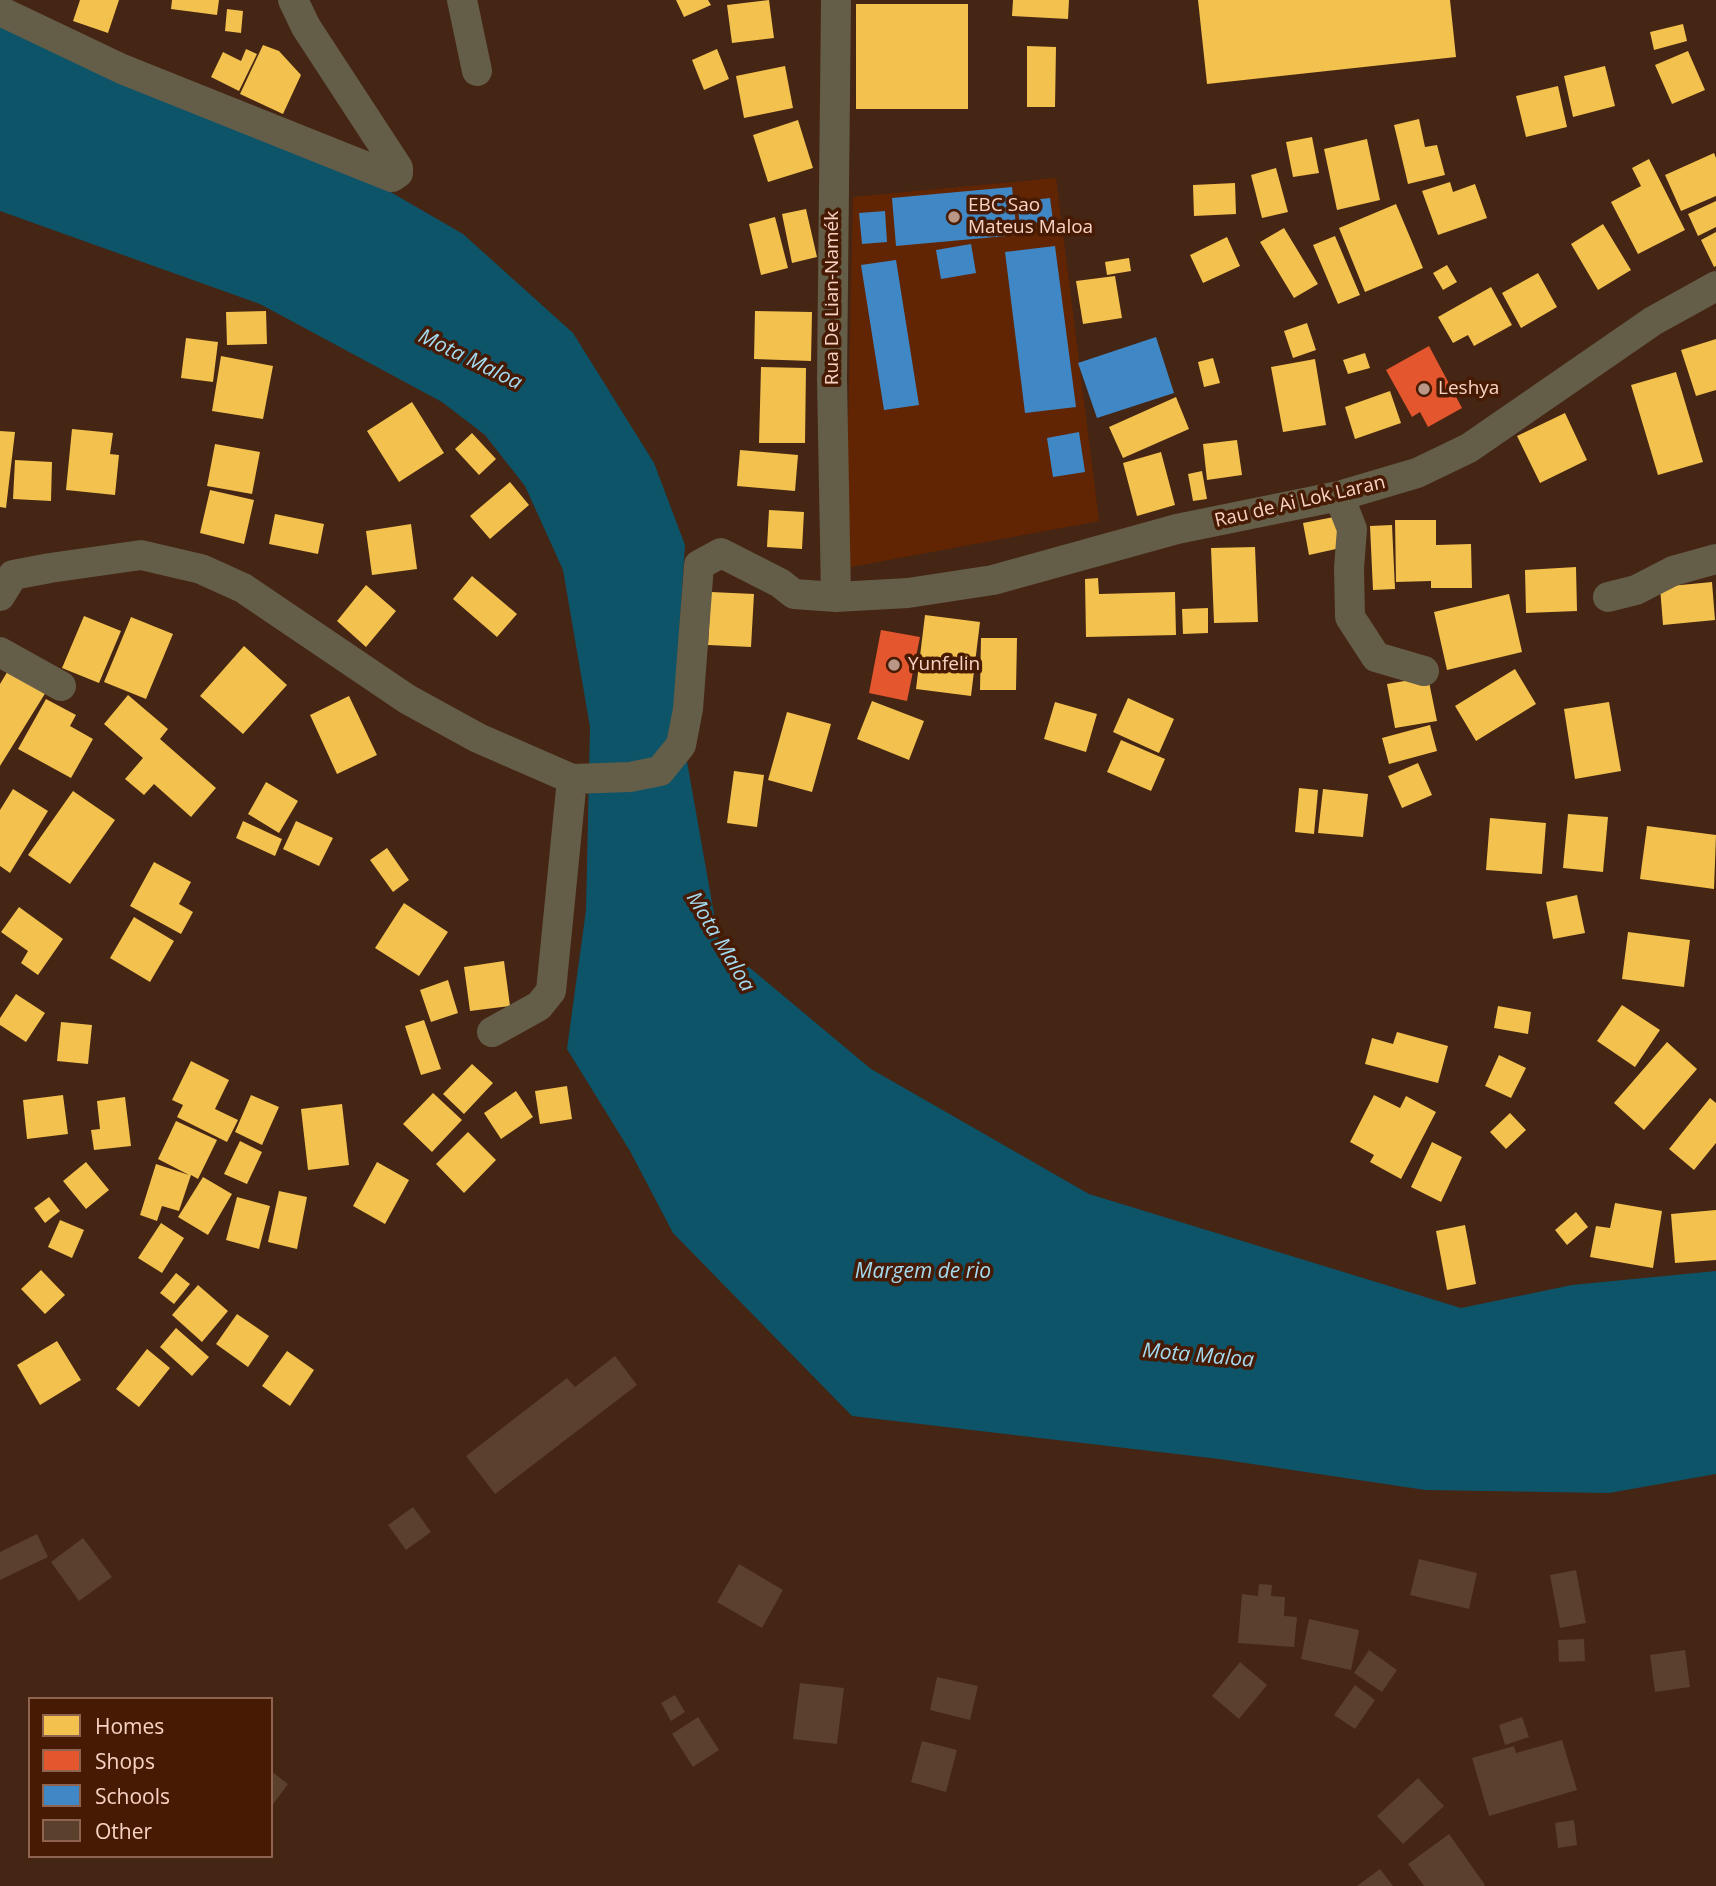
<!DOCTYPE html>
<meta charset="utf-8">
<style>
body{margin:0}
#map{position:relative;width:1716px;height:1886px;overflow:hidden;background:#452514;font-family:"Open Sans",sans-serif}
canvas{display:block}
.legend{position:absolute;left:28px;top:1697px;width:245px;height:161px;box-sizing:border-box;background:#471a04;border:2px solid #8e6450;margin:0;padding:9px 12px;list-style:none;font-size:21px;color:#f8d3c3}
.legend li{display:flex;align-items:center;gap:14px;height:35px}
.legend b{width:35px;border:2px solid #8e6450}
</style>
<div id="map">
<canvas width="1716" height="1886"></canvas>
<ul class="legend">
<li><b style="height:19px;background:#f2c14e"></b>Homes</li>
<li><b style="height:19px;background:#e4572e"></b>Shops</li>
<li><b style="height:19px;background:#3f88c5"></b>Schools</li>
<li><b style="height:19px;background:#5a402d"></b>Other</li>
</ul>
</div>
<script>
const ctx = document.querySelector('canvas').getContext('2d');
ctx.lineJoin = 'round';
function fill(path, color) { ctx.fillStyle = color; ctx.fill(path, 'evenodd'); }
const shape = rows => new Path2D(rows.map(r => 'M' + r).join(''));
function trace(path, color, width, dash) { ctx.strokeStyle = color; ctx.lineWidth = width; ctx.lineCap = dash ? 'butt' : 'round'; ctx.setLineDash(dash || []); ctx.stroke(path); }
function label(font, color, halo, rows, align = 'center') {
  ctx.font = font + ' "Open Sans",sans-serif'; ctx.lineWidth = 7; ctx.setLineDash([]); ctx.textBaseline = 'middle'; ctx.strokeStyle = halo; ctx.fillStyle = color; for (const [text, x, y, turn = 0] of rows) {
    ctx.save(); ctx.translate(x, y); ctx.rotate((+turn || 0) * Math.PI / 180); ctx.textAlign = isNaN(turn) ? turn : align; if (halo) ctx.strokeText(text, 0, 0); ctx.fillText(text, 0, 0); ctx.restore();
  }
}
fill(shape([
 [1056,178,1099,521,845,568,853,197]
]), '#622503');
fill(shape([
 [0,21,311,146,463,234,573,333,654,463,685,545,675,694,719,942,871,1069,1089,1194,1461,1308,1572,1285,1716,1271,1716,1474,1609,1493,1425,1490,1219,1459,852,1416,673,1233,630,1151,567,1049,586,910,590,727,563,570,525,486,485,435,442,402,260,304,0,211]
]), '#0d5469');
fill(shape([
 [80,0,119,0,108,33,73,21],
 [172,0,219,0,217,15,171,9],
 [676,0,708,0,711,5,684,17],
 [769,0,774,38,732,43,727,5],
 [1013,0,1069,0,1068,19,1012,16],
 [1198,0,1450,0,1456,57,1207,84],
 [856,4,968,4,968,109,856,109],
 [227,9,243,11,241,33,225,31],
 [1683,24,1687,41,1654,50,1650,32],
 [263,45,279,51,301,75,283,114,240,94],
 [1027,46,1056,47,1055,107,1027,107],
 [246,49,257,54,239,91,211,77,223,52,241,61],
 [717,49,729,79,704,90,692,60],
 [1688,51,1705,90,1672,104,1655,65],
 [785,66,793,108,744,118,736,76],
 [1605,66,1615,106,1573,117,1564,76],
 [1558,86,1567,127,1526,137,1516,96],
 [1419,119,1425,147,1437,145,1445,175,1408,184,1394,125],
 [798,120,813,168,768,182,753,135],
 [1312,137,1319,173,1293,177,1286,142],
 [1367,139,1380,200,1337,210,1324,149],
 [1714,153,1716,158,1716,196,1681,211,1665,175],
 [1649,159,1685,230,1638,254,1611,202,1641,186,1632,168],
 [1276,168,1288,212,1262,218,1251,175],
 [1450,182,1453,192,1475,184,1487,218,1438,235,1422,191],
 [1235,183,1236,214,1194,216,1193,185],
 [1716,201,1716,227,1698,236,1688,214],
 [1396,204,1423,268,1365,292,1339,228],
 [806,209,817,257,792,263,782,214],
 [775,217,788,268,761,275,749,224],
 [1603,224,1631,270,1598,290,1571,244],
 [1284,228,1318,284,1294,298,1260,242],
 [1716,232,1716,266,1714,267,1701,240],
 [1335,236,1360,295,1338,304,1313,245],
 [1227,237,1240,266,1203,283,1190,255],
 [1129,258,1131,271,1107,275,1105,262],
 [1447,265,1457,282,1443,290,1433,273],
 [1538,273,1557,307,1521,328,1502,293],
 [1115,276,1122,318,1083,324,1076,281],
 [1491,287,1512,325,1474,346,1468,335,1453,343,1438,317],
 [266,311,267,344,227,345,226,312],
 [755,311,812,312,811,361,754,359],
 [1307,323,1316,350,1293,358,1284,331],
 [186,338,218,342,213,382,181,378],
 [1716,339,1716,390,1696,396,1681,350],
 [1365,353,1370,368,1348,374,1343,360],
 [221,356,273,366,263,419,212,411],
 [1213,358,1220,383,1204,387,1198,362],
 [1315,359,1326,425,1283,432,1271,367],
 [761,367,806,368,805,443,759,443],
 [1676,372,1703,462,1658,475,1631,385],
 [1390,391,1401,423,1355,439,1345,407],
 [1176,397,1189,429,1123,458,1109,427],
 [412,402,444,453,399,482,367,431],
 [1565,413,1587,460,1540,483,1517,436],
 [72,429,113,433,110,454,119,455,115,495,66,490],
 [0,431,15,432,6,508,0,507],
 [472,433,496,459,479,475,455,449],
 [1237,440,1242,475,1207,480,1203,444],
 [215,444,260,452,252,494,207,486],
 [740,450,798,455,795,491,737,486],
 [1161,452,1175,505,1137,516,1123,463],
 [15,460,52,462,51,501,13,499],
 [1202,471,1207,499,1193,501,1188,474],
 [510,482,529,505,490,539,470,516],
 [210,490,254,500,244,544,200,533],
 [769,510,804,512,802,549,767,547],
 [275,514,324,524,318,554,269,544],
 [1339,516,1345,547,1309,555,1303,523],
 [1395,520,1436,520,1436,545,1471,544,1472,588,1431,588,1431,581,1396,582],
 [411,524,417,569,372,575,366,531],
 [1392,525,1395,589,1373,590,1370,526],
 [1255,547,1258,622,1214,623,1211,548],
 [1576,567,1577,611,1526,613,1525,570],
 [472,576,517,614,497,637,453,599],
 [1098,578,1099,594,1175,592,1176,635,1086,637,1085,579],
 [1712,582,1715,620,1663,625,1660,587],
 [366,585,396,611,366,647,337,621],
 [711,592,754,594,751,647,708,645],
 [1509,594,1522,652,1447,670,1434,612],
 [1208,608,1208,633,1183,634,1182,609],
 [925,615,980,622,971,696,916,689],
 [84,616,121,631,99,683,62,668],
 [131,617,173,634,146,699,104,682],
 [981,638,1017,638,1016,690,980,690],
 [244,646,287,685,243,734,200,696],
 [9,669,46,692,0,766,0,684],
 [1515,669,1536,704,1476,741,1455,706],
 [1428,677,1437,721,1395,728,1387,684],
 [128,695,168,729,160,739,216,788,191,817,154,784,144,795,125,779,143,758,104,724],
 [349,696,377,755,337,774,310,715],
 [1128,698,1174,719,1159,753,1113,732],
 [46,699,76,715,70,726,93,739,71,778,18,749],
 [872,701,924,721,909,760,857,739],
 [1055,702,1097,714,1086,752,1044,739],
 [1609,702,1621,771,1575,779,1564,709],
 [787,712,831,724,812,792,768,780],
 [1430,725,1437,751,1389,764,1382,738],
 [1121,740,1165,759,1151,791,1107,772],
 [1418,763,1432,795,1402,808,1388,776],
 [734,771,764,775,757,827,727,823],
 [266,782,298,801,279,833,248,814],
 [1299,788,1318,790,1314,834,1295,832],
 [13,789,48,811,10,873,0,866,0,810],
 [1323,789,1368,794,1363,837,1318,833],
 [73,791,115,820,70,884,28,855],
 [1568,814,1608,817,1603,872,1563,868],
 [1490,818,1546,823,1542,874,1486,870],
 [243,821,282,839,275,856,236,838],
 [296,821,333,838,319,866,283,849],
 [1647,826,1716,835,1714,889,1640,879],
 [387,848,409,880,393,892,370,860],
 [154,862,191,882,179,904,193,912,181,934,130,906],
 [1577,895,1585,933,1553,939,1546,902],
 [404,903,448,932,419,976,375,948],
 [19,907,63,939,38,975,21,963,28,951,1,932],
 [134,917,174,941,150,982,110,958],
 [1628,932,1690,940,1684,987,1622,979],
 [504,961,510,1006,470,1011,464,967],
 [448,980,458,1013,431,1022,420,990],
 [16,994,45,1013,26,1042,0,1025,0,1018],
 [1622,1005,1660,1030,1635,1067,1597,1041],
 [1498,1006,1531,1012,1528,1034,1494,1028],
 [424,1020,441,1069,421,1075,405,1026],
 [61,1022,92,1025,88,1064,57,1061],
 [1397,1032,1448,1046,1438,1083,1365,1064,1372,1038,1393,1044],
 [1667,1042,1697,1069,1644,1130,1614,1103],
 [1499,1055,1526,1068,1511,1098,1485,1086],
 [191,1061,229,1080,215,1109,238,1120,227,1142,177,1117,183,1105,172,1100],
 [472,1064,493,1083,464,1114,443,1094],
 [567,1086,572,1119,540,1124,535,1091],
 [516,1091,533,1117,501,1139,484,1113],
 [433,1093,462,1120,432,1152,403,1124],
 [63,1095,68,1134,27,1139,23,1100],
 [251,1095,279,1107,262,1145,235,1132],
 [1374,1095,1400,1108,1406,1096,1436,1112,1401,1179,1370,1162,1374,1155,1350,1142],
 [125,1097,131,1146,94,1150,91,1130,100,1129,97,1101],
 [1710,1098,1716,1103,1716,1143,1694,1170,1669,1149],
 [342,1104,349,1165,308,1170,301,1109],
 [1510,1113,1526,1130,1506,1149,1490,1132],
 [176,1121,217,1140,198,1179,191,1175,179,1211,162,1206,157,1221,140,1215,156,1164,189,1175,158,1159],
 [468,1132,496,1160,464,1193,436,1164],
 [240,1141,262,1152,247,1184,224,1174],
 [1432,1142,1462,1157,1441,1202,1411,1187],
 [86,1162,109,1190,86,1209,63,1181],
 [377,1162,409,1180,385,1224,353,1206],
 [203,1177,232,1194,208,1235,178,1217],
 [279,1191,307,1197,297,1249,268,1242],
 [49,1197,60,1211,45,1223,34,1208],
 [237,1197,270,1206,259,1249,226,1240],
 [1615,1203,1662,1211,1653,1268,1590,1257,1596,1226,1610,1228],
 [1716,1210,1716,1260,1675,1263,1671,1214],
 [1576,1212,1588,1227,1567,1245,1555,1230],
 [60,1220,84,1230,72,1258,48,1247],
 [161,1223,184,1238,162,1273,138,1258],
 [1465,1225,1476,1284,1447,1290,1436,1231],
 [41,1270,65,1295,45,1314,21,1289],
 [176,1273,190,1284,174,1304,160,1293],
 [198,1285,228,1311,202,1342,172,1315],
 [237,1314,269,1336,248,1367,216,1344],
 [176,1328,209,1357,192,1376,160,1347],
 [57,1341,81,1380,40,1405,17,1365],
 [147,1349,170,1368,139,1407,116,1389],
 [287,1351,314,1370,290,1406,262,1386]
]), '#f2c14e');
fill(shape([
 [1429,346,1462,408,1428,427,1420,412,1412,417,1386,370],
 [881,630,920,637,907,701,869,693]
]), '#e4572e');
fill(shape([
 [1012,187,1017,235,896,246,892,198],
 [1050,198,1053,221,1020,225,1017,202],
 [885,211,887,242,862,244,859,213],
 [971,244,976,273,941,279,936,250],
 [1055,246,1076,407,1025,413,1005,252],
 [896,260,919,405,884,410,861,265],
 [1156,337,1174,393,1097,418,1078,363],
 [1079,432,1085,472,1053,477,1047,438]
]), '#3f88c5');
fill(shape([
 [615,1356,637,1385,495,1494,466,1456,567,1378,575,1387],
 [413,1507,431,1532,406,1550,388,1525],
 [37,1534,48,1557,0,1580,0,1552],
 [83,1538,112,1577,79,1601,51,1562],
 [1419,1559,1477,1573,1469,1609,1410,1595],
 [739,1564,783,1590,762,1628,717,1602],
 [1576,1570,1586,1623,1560,1628,1550,1575],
 [1259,1584,1272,1585,1271,1596,1285,1597,1284,1616,1297,1617,1294,1647,1238,1643,1242,1594,1258,1596],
 [1309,1619,1359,1630,1351,1670,1301,1659],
 [1584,1639,1585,1661,1559,1662,1558,1640],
 [1369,1650,1397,1670,1382,1692,1354,1673],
 [1685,1650,1690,1687,1655,1692,1650,1655],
 [1240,1662,1267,1685,1239,1719,1212,1696],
 [937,1677,978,1686,970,1720,930,1710],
 [800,1683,844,1688,837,1744,793,1739],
 [1355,1685,1375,1700,1355,1729,1334,1715],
 [675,1695,685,1712,671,1721,661,1703],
 [698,1717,719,1750,693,1767,672,1734],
 [1522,1717,1529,1737,1505,1745,1499,1725],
 [1562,1740,1577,1790,1489,1816,1472,1758,1514,1746,1516,1753],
 [922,1741,957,1750,946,1792,911,1782],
 [271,1771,288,1784,271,1807],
 [1418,1778,1444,1806,1403,1844,1377,1816],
 [1574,1820,1577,1845,1558,1848,1555,1823],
 [1449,1834,1485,1885,1484,1886,1424,1886,1408,1864],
 [1380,1869,1393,1886,1357,1886]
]), '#5a402d');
trace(shape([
 [462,0,477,71],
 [836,0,832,379,836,597],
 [0,11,122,69,392,177,398,173,398,168,306,27,293,0],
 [1339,496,1352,529,1349,568,1350,617,1376,657,1424,671],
 [0,596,13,575,50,568,141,555,201,569,243,588,407,699,478,738,572,779,630,777,660,771,681,745,688,709,699,565,721,553,780,583,794,594,836,597,908,593,993,580,1177,529,1339,496,1417,473,1469,448,1653,321,1716,286],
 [1608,597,1636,590,1673,571,1716,559],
 [0,652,61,686],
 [492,1032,539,1006,551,991,572,779]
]), '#645d47', 30);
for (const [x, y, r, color] of [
 [954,217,7,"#b99686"],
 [1424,389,7,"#b99686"],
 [894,665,7,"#b99686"]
]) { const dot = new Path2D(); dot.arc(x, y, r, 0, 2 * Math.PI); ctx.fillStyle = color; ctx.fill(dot); trace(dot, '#471a04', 2.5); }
label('19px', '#f8d3c3', '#471a04', [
 ["EBC Sao",968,206],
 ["Mateus Maloa",968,228],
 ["Leshya",1438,389],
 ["Yunfelin",908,665]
], 'left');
label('19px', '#f8d3c3', '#471a04', [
 ["Rua De Lian-Namék",833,298,-90],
 ["Rau de Ai Lok Laran",1300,502,-13]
]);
label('italic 21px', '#a3dbf1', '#471a04', [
 ["Mota Maloa",470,360,26],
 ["Mota Maloa",720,942,59],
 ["Margem de rio",923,1272],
 ["Mota Maloa",1198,1356,5]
]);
</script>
